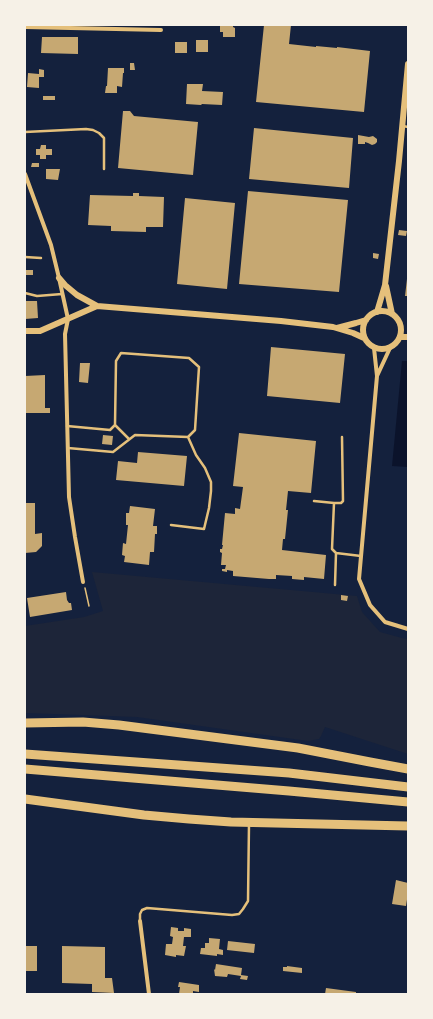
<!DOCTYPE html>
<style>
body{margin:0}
#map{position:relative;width:433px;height:1019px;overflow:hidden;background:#14213d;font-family:Helvetica,sans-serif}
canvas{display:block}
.frame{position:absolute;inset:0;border:26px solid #f6f1e7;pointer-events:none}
</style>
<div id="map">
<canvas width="433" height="1019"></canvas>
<div class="frame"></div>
</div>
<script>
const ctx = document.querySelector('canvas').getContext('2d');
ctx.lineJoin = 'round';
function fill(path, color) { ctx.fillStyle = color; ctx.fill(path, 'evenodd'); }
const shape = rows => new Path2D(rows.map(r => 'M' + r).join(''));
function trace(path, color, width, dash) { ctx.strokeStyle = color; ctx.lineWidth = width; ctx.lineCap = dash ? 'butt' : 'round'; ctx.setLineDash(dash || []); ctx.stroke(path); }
fill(shape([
 [92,572,357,596,362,612,380,632,402,638,408,639,408,754,325,727,321,736,319,739,308,741,137,717,25,713,25,626,84,617,103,611]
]), '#1d2539');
fill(shape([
 [402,361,408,361,408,467,392,466]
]), '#0b132b');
fill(shape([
 [220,25,233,25,233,27,235,28,235,37,223,37,223,32,220,32],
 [264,25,291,25,289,44,316,47,316,46,337,48,337,47,370,51,364,112,256,102],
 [42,37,78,37,78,54,41,53],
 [196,40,208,40,208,52,196,52],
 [175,42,187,42,187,53,175,53],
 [130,63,134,63,135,70,130,70],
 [108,68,124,68,124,73,123,73,122,87,117,86,117,93,105,93,106,86,107,86],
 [39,69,44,70,44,77,39,77,39,88,27,87,28,73,39,74],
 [187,84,203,84,202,91,223,92,222,105,202,104,201,105,186,104],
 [43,96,55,96,55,100,43,100],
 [123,111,130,111,134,116,198,122,193,175,118,168],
 [254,128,353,138,349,188,249,179],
 [358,135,369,137,373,136,377,139,377,142,375,144,372,145,368,143,365,142,365,144,358,144],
 [41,145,46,145,46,149,52,149,52,155,46,155,46,159,40,159,40,155,36,155,36,149,40,149],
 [32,163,39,163,39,167,31,167],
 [46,169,60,169,58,180,46,179],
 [248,191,348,200,339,292,239,284],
 [133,193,139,193,139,196,164,197,163,227,146,227,146,232,111,231,111,226,88,225,90,195,133,196],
 [185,198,235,203,227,289,177,284],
 [399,230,407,231,406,236,398,235],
 [373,253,379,254,378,259,373,258],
 [25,270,33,270,33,275,25,275],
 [407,279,408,279,408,296,405,296],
 [25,301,37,301,38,318,25,319],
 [271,347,345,354,340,403,267,396],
 [80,363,90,363,88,383,79,382],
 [45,375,45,408,50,408,50,413,25,413,25,376],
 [239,433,316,441,311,493,288,491,286,510,288,510,285,539,283,539,282,550,326,555,324,579,304,577,304,580,292,579,292,576,276,575,276,579,269,579,269,572,269,579,233,576,233,571,227,570,227,572,222,571,222,569,225,569,226,565,221,565,222,553,220,552,220,549,222,549,223,545,222,545,225,513,235,514,235,508,240,509,243,487,233,486],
 [103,435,113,436,112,445,102,444],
 [138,452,187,456,184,486,116,480,118,461,137,463],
 [25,503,35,503,35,534,42,533,42,546,36,552,25,553],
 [130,506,155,509,153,526,157,526,157,534,155,534,154,552,150,552,149,565,124,562,125,556,122,555,123,543,126,544,128,525,126,525,126,513,129,513],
 [66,592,67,600,69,603,71,603,72,610,30,617,27,598],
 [341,595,348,596,347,601,341,600],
 [396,880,408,883,408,893,406,906,392,904],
 [171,927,178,928,178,931,184,931,184,928,191,929,191,937,184,937,183,946,186,946,184,956,176,955,176,957,165,955,166,944,172,944,173,937,170,936],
 [209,938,220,939,219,949,223,950,223,955,217,954,217,956,200,954,201,948,205,948,205,943,209,943],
 [228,941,255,944,254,953,227,950],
 [25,946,37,946,37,971,25,971],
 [62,946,105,947,105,978,112,978,114,993,92,992,92,984,62,983],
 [216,964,242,968,241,975,248,976,247,980,240,979,241,976,228,974,227,977,215,976,214,969,215,970],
 [287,966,302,968,302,973,283,971,283,967,287,967],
 [179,982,199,985,199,992,193,991,193,994,179,994,180,987,178,987],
 [326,988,356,992,356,994,325,994]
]), '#c6a872');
trace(shape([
 [85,588,89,606]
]), '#e5c07b', 1.5);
trace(shape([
 [403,126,408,127],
 [25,132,86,129,93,130,99,133,104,138,104,169],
 [25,257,41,258],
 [25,293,37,296,62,294],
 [115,425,129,439],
 [67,426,110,430,115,425,116,361,121,353,189,358,199,367,195,430,188,437,135,435,113,452,68,448],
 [314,501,334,503],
 [171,525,204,529,209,508,211,491,211,482,205,468,196,455,188,437],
 [336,553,332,549,334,503,341,503,343,501,342,437],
 [335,585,336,553,361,556],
 [140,921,140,914,142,910,147,908,232,915,239,914,243,909,248,901,249,824]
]), '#e5c07b', 2.5);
trace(shape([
 [25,27,161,30],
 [25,174,51,245,59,278,68,319,65,334,69,497,75,537,83,582],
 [374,348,377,376,359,579,370,605,385,622,408,629],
 [377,376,390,348],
 [140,921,149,994]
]), '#e5c07b', 4);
trace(shape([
 [59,278,65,285,77,295,97,306],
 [386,286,392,314],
 '363 330a19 19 0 1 1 38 0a19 19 0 1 1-38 0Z',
 [377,312,385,285,399,161,408,64],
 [337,328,356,323,366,320],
 [25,331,40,331,97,306,281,321,333,327,353,333,364,338],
 [400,337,408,337]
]), '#e5c07b', 6);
trace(shape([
 [25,723,83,722,119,725,298,748,370,762,408,769],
 [25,754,289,773,408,787],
 [25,769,289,791,408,802],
 [25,799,144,815,189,819,231,822,408,826]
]), '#e5c07b', 9);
</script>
